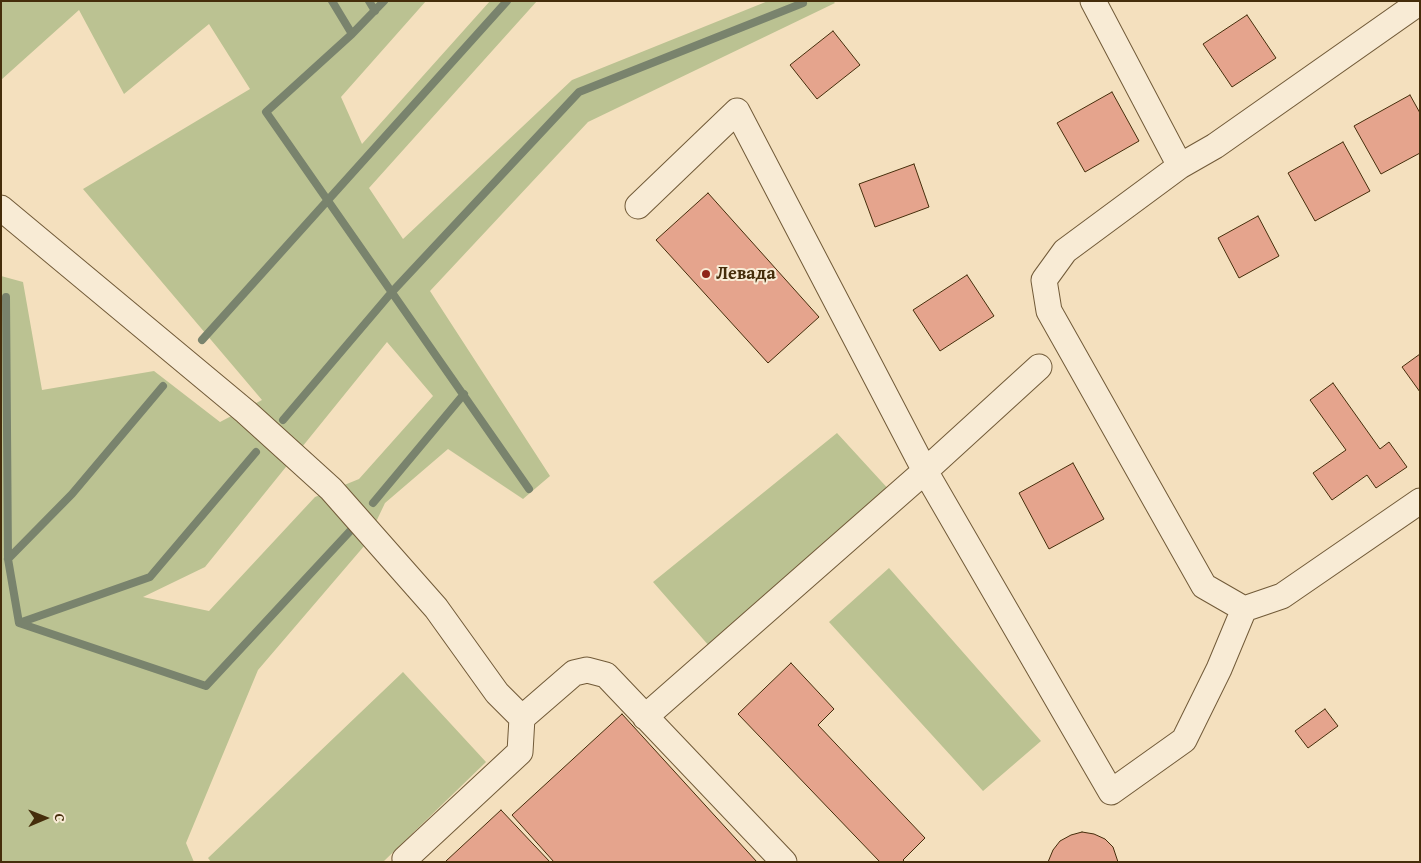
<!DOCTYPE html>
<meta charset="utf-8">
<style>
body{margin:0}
#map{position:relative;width:1421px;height:863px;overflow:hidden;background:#f4e0be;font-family:"Gentium Book Plus",serif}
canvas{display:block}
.frame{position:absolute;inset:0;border:2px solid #452d0b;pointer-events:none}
.north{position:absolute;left:20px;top:793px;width:50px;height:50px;-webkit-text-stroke:4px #f8ebd5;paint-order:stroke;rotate:89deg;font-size:14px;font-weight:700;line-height:20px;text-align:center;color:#452d0b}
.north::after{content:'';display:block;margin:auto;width:18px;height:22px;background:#452d0b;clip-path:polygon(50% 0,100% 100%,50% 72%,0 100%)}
</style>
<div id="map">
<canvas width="1421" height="863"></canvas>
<div class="frame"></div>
<div class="north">С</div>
</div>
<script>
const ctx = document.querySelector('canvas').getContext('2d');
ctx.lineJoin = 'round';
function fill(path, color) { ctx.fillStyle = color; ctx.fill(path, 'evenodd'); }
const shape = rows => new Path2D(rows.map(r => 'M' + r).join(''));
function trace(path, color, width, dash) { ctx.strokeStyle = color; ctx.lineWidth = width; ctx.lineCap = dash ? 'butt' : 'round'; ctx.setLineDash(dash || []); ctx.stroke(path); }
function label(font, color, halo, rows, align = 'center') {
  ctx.font = font + ' "Gentium Book Plus",serif'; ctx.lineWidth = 4; ctx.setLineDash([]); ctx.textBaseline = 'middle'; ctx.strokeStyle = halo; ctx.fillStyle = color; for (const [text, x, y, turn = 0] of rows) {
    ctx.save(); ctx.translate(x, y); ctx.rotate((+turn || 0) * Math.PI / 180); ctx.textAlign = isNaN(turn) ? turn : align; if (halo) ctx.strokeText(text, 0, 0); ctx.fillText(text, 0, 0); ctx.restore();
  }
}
fill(shape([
 [1,1,426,1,341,97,362,144,490,1,537,1,369,188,403,239,572,80,768,1,833,1,835,3,588,122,430,291,550,476,523,499,448,449,385,503,365,545,258,670,186,843,194,862,1,862,1,276,23,282,42,390,154,371,220,422,262,400,83,189,250,89,209,24,124,94,79,10,1,80],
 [387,342,433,396,359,479,315,497,209,611,143,597,205,567],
 [837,433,892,493,710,647,653,582],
 [889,568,1041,741,983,791,829,622],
 [403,672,486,762,383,862,211,862,208,858]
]), '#bbc292');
trace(shape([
 [332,1,352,34,266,112,529,489],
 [369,1,375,11],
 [352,34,384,1],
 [6,297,8,559,19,623,206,686,352,529],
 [202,340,507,1],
 [283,420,391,293,579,92,803,3],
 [373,503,464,394],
 [8,559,72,494,163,386],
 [19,623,150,577,256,452]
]), '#79836d', 8);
const building = shape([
 [1247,15,1276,58,1232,87,1203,44,1247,15],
 [833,31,860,65,817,99,790,65,833,31],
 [1112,92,1139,141,1085,172,1057,123,1112,92],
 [1410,95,1420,113,1420,153,1381,174,1354,126,1410,95],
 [1343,142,1370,191,1315,221,1288,173,1343,142],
 [914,164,929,207,875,227,859,184,914,164],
 [708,193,819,317,768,363,656,240,708,193],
 [1258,216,1279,256,1239,278,1218,238,1258,216],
 [967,275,994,316,940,351,913,310,967,275],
 [1420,354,1420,392,1402,367,1420,354],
 [1333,383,1380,449,1389,442,1407,467,1376,488,1367,475,1332,500,1313,473,1346,450,1310,400,1333,383],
 [1073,463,1104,519,1049,549,1019,493,1073,463],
 [791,663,834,709,818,725,925,838,903,860,905,862,880,862,738,714,791,663],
 [1325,709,1338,726,1308,748,1295,731,1325,709],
 [622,714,757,862,554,862,512,815,622,714],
 [501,810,550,862,447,862,446,861,501,810],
 [1082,832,1094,834,1105,839,1113,847,1118,862,1048,862,1053,850,1060,841,1071,835,1082,832]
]);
fill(building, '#e5a48d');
trace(building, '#452d0b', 1);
const minor = shape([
 [1093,1,1180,166],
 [1420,2,1215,146,1180,166,1065,251,1044,280,1049,311,1204,586,1244,609,1282,596,1420,501],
 [638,206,737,111,925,471,1111,792,1184,740,1219,669,1244,609],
 [1,208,246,412,331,489,436,608,497,693,522,718,520,752,405,859,406,862],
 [645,717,925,471,1039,367],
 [522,718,574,673,587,670,606,675,784,862]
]);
trace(minor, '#715a38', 27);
trace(minor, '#f8ebd5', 25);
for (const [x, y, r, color] of [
 [706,274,5,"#8f2418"]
]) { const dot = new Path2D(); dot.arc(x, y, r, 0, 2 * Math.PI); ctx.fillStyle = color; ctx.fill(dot); trace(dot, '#f8ebd5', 2); }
label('bold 18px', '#452d0b', '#f8ebd5', [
 ["Левада",716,274]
], 'left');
</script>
